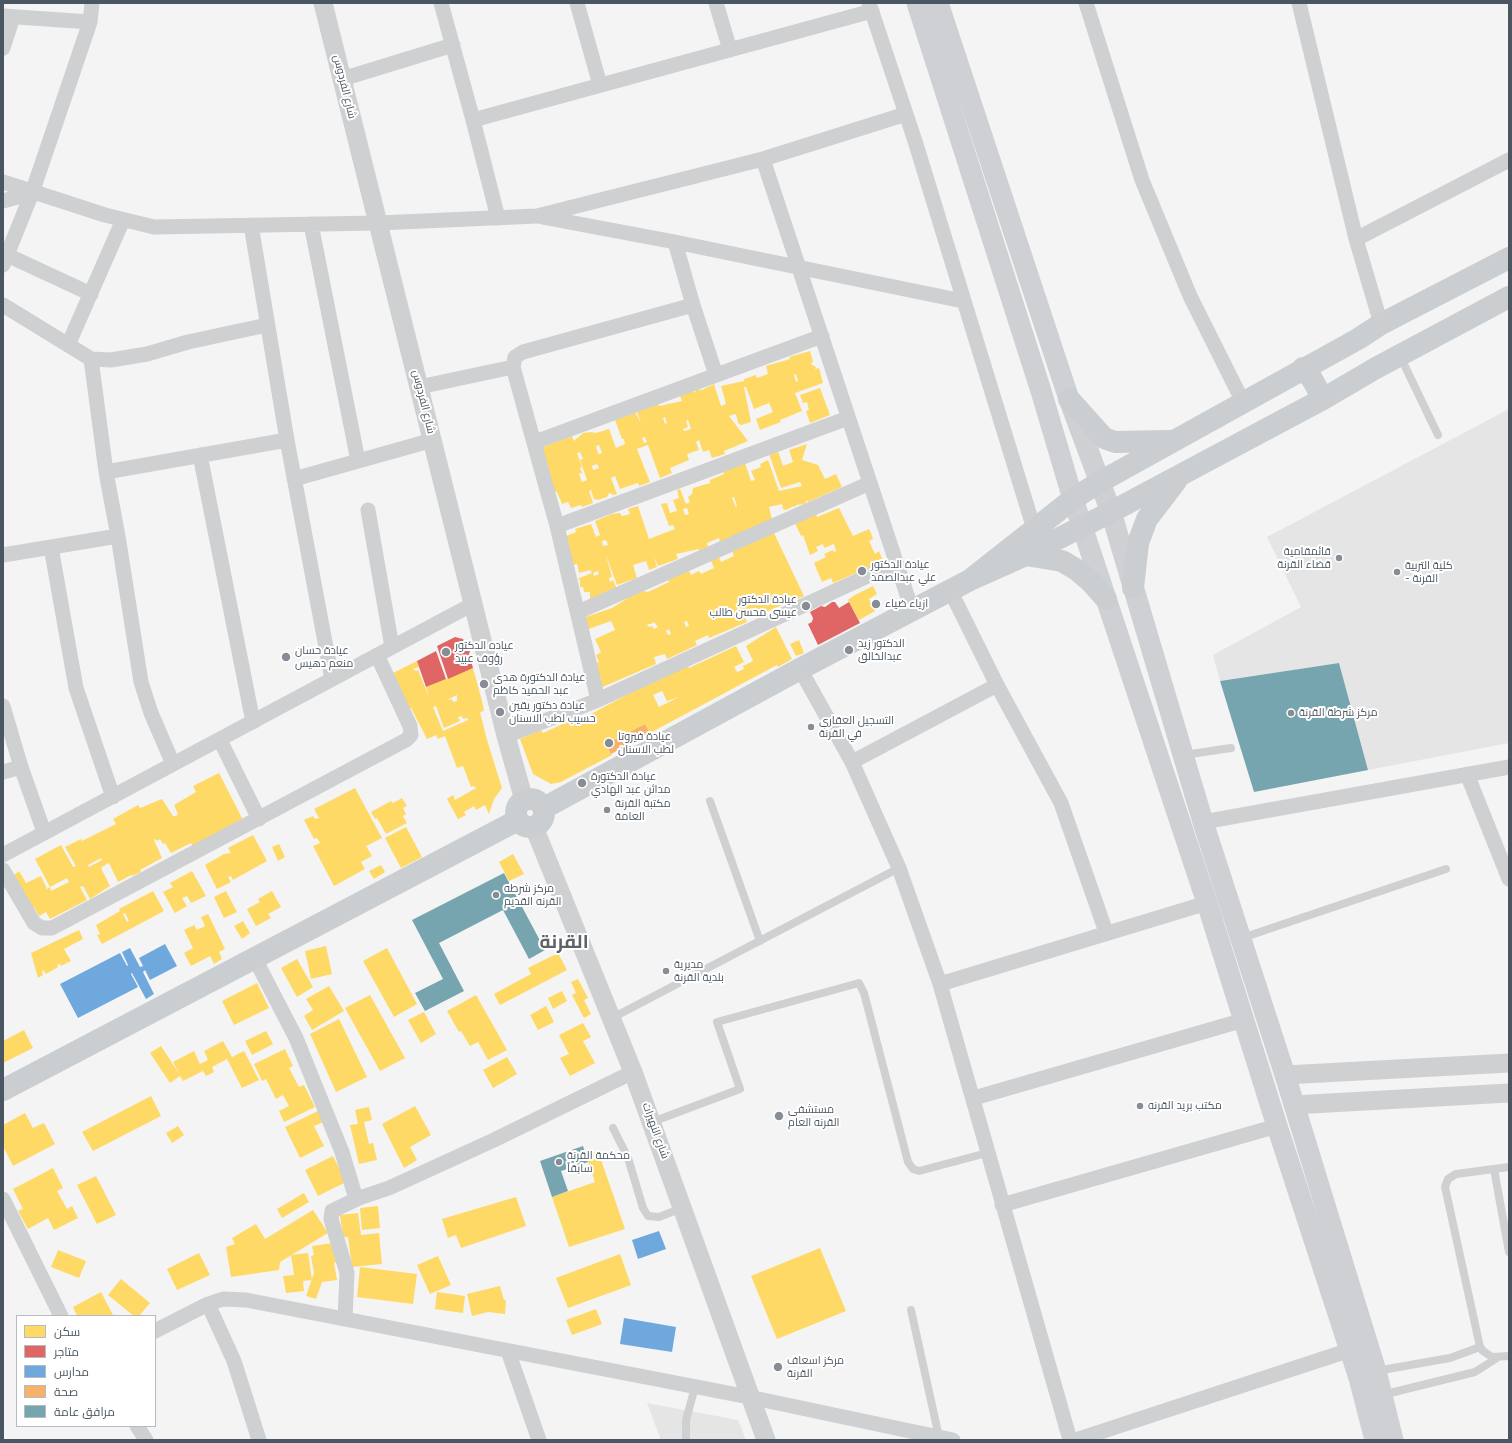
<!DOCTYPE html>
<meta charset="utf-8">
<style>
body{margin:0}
#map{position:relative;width:1512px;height:1443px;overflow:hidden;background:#f4f4f4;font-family:"Nunito Sans",Cairo,sans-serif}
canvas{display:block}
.frame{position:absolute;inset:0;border:4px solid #4a5661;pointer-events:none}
.legend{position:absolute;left:16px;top:1315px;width:140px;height:112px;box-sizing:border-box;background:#fff;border:1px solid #b7bbc0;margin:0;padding:5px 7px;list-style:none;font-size:12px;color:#4a5661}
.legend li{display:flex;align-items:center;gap:8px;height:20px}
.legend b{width:20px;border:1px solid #b7bbc0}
</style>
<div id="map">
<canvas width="1512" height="1443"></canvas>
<div class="frame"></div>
<ul class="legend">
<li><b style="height:11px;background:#ffd966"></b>سكن</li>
<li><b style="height:11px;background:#e06666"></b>متاجر</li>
<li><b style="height:11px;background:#6fa8dc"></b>مدارس</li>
<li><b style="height:11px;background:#f6b26b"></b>صحة</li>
<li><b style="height:11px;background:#76a5af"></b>مرافق عامة</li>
</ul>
</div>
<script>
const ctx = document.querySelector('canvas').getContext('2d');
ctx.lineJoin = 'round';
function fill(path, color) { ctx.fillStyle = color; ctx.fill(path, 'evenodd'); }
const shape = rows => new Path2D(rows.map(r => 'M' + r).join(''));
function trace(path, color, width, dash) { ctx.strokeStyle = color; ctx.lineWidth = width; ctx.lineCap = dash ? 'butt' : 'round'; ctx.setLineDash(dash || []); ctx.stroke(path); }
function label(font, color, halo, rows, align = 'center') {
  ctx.font = font + ' "Nunito Sans",Cairo,sans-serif'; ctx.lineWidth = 4; ctx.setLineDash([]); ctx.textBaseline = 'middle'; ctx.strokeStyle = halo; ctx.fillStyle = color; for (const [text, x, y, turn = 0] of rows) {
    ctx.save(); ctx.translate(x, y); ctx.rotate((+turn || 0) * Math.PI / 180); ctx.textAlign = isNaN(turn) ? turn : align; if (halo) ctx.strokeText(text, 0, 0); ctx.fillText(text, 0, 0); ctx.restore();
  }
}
fill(shape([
 [1509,409,1509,743,1368,770,1339,663,1220,681,1213,655,1301,607,1267,537],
 [647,1403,738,1420,746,1440,661,1440]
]), '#e6e5e6');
fill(shape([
 [810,351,813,361,811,364,816,367,815,369,819,368,823,383,795,393,802,411,780,420,781,422,760,430,756,419,773,412,769,403,754,409,746,387,744,387,751,422,741,425,738,423,736,414,729,416,748,441,724,451,725,454,712,458,709,450,703,452,699,440,696,442,699,450,687,454,689,460,670,468,672,473,660,478,648,445,637,449,650,482,639,486,638,483,620,489,615,476,611,478,617,494,614,495,609,493,607,497,598,500,594,499,591,490,589,491,593,503,582,507,581,505,571,508,568,502,562,504,557,492,552,491,538,449,572,436,574,441,583,433,591,432,596,433,609,429,616,448,625,444,624,439,622,439,615,420,635,412,641,423,637,412,658,404,659,406,682,401,680,396,692,391,695,392,696,389,702,390,714,384,721,406,726,404,721,386,744,381,744,379,756,375,757,378,768,374,766,366,790,359,789,357],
 [796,374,798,381,796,382,794,375],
 [665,417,667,423,665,424,663,418],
 [688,420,691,429,684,431,683,429,688,427,686,421],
 [645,437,647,442,644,443,642,438],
 [599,445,602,453,598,454,596,446],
 [580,452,583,459,580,460,587,480,582,482,579,474,582,473,580,468,582,467,577,453],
 [597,464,599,468,593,470,592,466],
 [820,388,830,415,810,423,806,411,809,410,807,402,803,403,800,395],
 [807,444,802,460,818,465,825,479,836,474,842,487,808,502,807,500,805,504,796,505,796,507,794,506,786,510,783,509,782,504,769,507,772,519,720,542,719,538,707,543,708,547,699,551,699,549,676,554,678,559,658,566,654,557,657,567,649,570,646,561,633,565,637,578,617,585,606,555,612,577,609,578,610,582,613,580,617,589,590,599,590,592,584,592,583,587,580,587,580,580,577,579,592,573,590,570,579,573,577,564,570,566,564,537,576,532,575,529,591,524,596,537,600,535,595,521,612,514,620,513,622,516,630,514,628,509,638,506,649,539,675,529,673,525,669,526,661,504,667,503,670,513,677,511,673,500,679,498,677,490,680,489,686,504,690,502,688,497,692,494,693,488,710,483,710,480,724,474,723,471,745,463,751,481,755,480,751,471,761,467,760,464,768,460,779,491,802,486,800,482,781,488,769,454,778,451,783,466,793,462,789,450],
 [734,497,737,506,736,507,732,498],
 [687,508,689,514,685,515,683,509],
 [606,540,608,545,603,546,602,541],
 [598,571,599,574,594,576,593,573],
 [839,508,853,536,869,529,871,533,873,539,869,541,875,554,879,551,883,561,833,583,831,578,822,582,814,563,826,557,824,554,833,550,834,552,836,551,834,544,824,548,823,544,816,547,818,551,810,555,803,535,801,536,795,523,816,514,817,517],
 [774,533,804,596,795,600,794,597,781,603,782,605,757,616,756,613,745,618,747,622,709,638,708,635,695,641,697,645,667,659,665,654,654,657,656,664,600,688,594,664,599,662,596,655,601,652,595,639,615,630,611,621,586,630,583,618,612,608,631,596,644,591,648,592,669,582,668,579,689,571,691,575,699,571,701,574,714,568,711,561,719,557,721,562,734,556,732,551],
 [687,621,689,626,686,627,684,622],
 [654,622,658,627,654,629,652,626,649,627,647,624,651,624],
 [669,629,671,634,668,635,666,631],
 [873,586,877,594,869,599,875,611,859,620,848,600,853,596],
 [776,627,792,659,778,667,777,665,650,733,645,724,606,744,612,755,561,782,551,784,533,774,520,739,541,730,543,733,576,718,578,721,630,693,688,666,689,668,736,646,744,662,734,667,737,672,744,669,743,666,753,661,746,646],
 [662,691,667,701,679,697,659,707,653,695],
 [799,640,804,653,796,656,790,644],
 [417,661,419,667,413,669,416,671,418,670,429,697,426,687,473,668,482,701,484,711,480,712,487,740,502,788,494,799,489,814,485,805,476,810,474,806,464,812,466,815,458,819,447,799,453,795,455,800,476,788,474,786,471,787,463,766,457,768,445,736,438,739,436,735,427,739,411,708,409,709,393,673],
 [457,695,457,701,453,702,452,699,449,700,449,699],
 [436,706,444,728,460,721,458,717,462,716,463,719,467,718,468,720,443,731,433,707],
 [219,773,243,820,193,847,191,843,171,853,165,843,163,844,160,839,157,841,156,839,154,840,162,858,140,870,141,872,132,876,131,875,118,882,109,863,105,865,101,868,110,886,90,899,83,886,80,887,87,900,50,919,46,912,39,916,34,907,28,910,14,875,19,871,26,883,41,876,47,889,50,887,51,891,69,882,67,878,50,887,35,859,61,845,73,867,76,866,65,847,81,839,82,841,116,824,113,819,138,805,140,808,162,799,173,816,176,816,178,814,174,805,196,792,193,786],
 [101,858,102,860,89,867,88,865],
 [355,788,382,838,366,846,372,856,361,862,365,869,334,886,313,846,320,843,317,838,314,839,304,820,313,816,315,819,319,818,314,809],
 [402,798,407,806,403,808,406,814,403,816,407,823,386,834,377,818,375,819,371,812,391,801,393,803],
 [406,827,422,857,401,868,385,838],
 [253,835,267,861,233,880,231,876,228,877,231,882,217,889,205,865,224,854,231,853,228,848],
 [279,844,285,857,278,861,272,847],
 [513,854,524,874,509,881,499,862],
 [381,865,385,872,374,879,369,871],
 [192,871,206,896,191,903,187,896,182,898,187,906,175,913,163,892,173,887,170,883],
 [153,891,164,911,102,944,97,935,100,934,96,925,120,911,119,909],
 [125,913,129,921,127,922,123,914],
 [226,891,237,912,224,918,214,897],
 [272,891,281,907,268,914,271,918,256,926,247,909,260,902,258,899],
 [208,914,225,949,219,952,222,959,214,964,210,956,191,966,184,953,193,948,184,930,194,925,197,930,205,926,201,917],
 [243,921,250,933,242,939,234,926],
 [79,930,83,939,64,949,71,961,61,966,60,964,57,965,58,967,46,974,43,970,42,972,43,975,38,978,31,953],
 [326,946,332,974,311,979,305,951],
 [387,948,417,1004,394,1017,363,961],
 [558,953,567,970,500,1005,494,994,531,974,528,968],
 [297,959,313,987,297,997,281,968],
 [578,979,588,998,584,1000,591,1014,584,1018,572,995,576,993,571,982],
 [257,983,269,1008,234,1025,222,1001],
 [329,986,344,1011,312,1030,304,1016,313,1010,306,999],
 [562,991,567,1001,553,1009,548,998],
 [370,995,405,1058,380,1071,345,1008],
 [476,995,507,1050,488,1060,478,1042,470,1046,461,1031,459,1032,447,1011],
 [546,1006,554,1022,538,1030,530,1015],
 [424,1012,436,1034,421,1043,408,1020],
 [339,1019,367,1077,336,1092,310,1034],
 [583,1023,591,1037,583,1041,595,1063,570,1076,560,1058,569,1054,559,1035],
 [24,1030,33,1048,3,1063,3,1041],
 [266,1031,273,1044,252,1055,245,1041],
 [223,1041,232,1057,244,1051,259,1080,242,1088,227,1059,212,1067,214,1072,206,1076,203,1071,183,1081,180,1076,170,1083,150,1053,161,1046,180,1075,173,1062,194,1051,200,1064,208,1060,204,1051],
 [285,1049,293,1066,289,1068,299,1087,304,1085,315,1107,284,1122,279,1111,289,1106,283,1095,276,1099,266,1079,262,1081,254,1064],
 [507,1057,517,1074,493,1088,483,1070],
 [151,1096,161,1116,93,1151,82,1132],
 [415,1106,431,1135,410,1147,417,1160,404,1168,382,1124],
 [369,1107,372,1120,364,1122,369,1144,373,1143,377,1160,359,1164,350,1125,358,1124,355,1110],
 [320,1110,326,1121,314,1126,324,1146,300,1158,285,1127],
 [25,1113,33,1128,44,1123,55,1144,13,1166,3,1146,3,1125],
 [178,1126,184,1135,172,1143,166,1133],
 [598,1151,625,1229,569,1247,552,1197,595,1182,586,1155],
 [333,1156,346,1182,318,1196,305,1170],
 [53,1168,63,1188,57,1191,67,1209,72,1206,78,1218,54,1230,48,1218,28,1229,18,1211,23,1209,13,1189],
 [96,1176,116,1215,97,1224,77,1185],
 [304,1193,309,1202,282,1218,277,1209],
 [516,1197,526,1226,461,1248,456,1235,448,1238,442,1219],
 [378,1206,380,1228,362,1230,360,1208],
 [313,1210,328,1233,280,1262,279,1270,231,1277,226,1247,235,1244,232,1238,256,1224,265,1239],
 [358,1213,361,1235,379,1233,382,1264,352,1267,348,1237,343,1237,340,1215],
 [333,1243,337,1262,334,1263,337,1280,322,1282,316,1299,306,1296,314,1273,311,1256,314,1255,312,1246],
 [820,1248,846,1311,777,1339,751,1276],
 [58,1250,86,1261,79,1278,51,1267],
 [199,1253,210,1275,177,1290,167,1269],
 [308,1253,312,1280,303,1281,304,1291,286,1293,283,1276,294,1275,291,1255],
 [620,1254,631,1285,568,1308,556,1278],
 [438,1256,451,1285,430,1294,417,1265],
 [360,1267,417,1274,413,1304,357,1297],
 [121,1279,150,1303,139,1316,134,1316,108,1295],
 [500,1286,504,1300,506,1300,505,1314,488,1312,472,1316,467,1294],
 [101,1292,113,1315,77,1316,73,1307],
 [437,1292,465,1296,463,1313,435,1309],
 [596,1309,602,1324,572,1335,566,1320]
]), '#ffd966');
fill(shape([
 [832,602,835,602,839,608,849,602,860,623,818,645,808,624,812,622,813,618,810,612,821,606,825,607],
 [455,637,463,639,470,651,469,654,473,668,448,679,437,646],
 [436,651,446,679,426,687,417,661]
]), '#e06666');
fill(shape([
 [165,944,177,966,150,980,145,970,143,972,154,994,146,999,132,973,131,974,138,987,78,1018,60,984,120,953,127,966,128,965,122,952,130,948,140,967,143,966,139,958],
 [659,1231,666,1249,638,1259,632,1240],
 [624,1318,676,1327,672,1352,620,1344]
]), '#6fa8dc');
fill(shape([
 [645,724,650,733,611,754,606,744]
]), '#f6b26b');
fill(shape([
 [1339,663,1368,770,1254,792,1220,681],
 [504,873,545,950,529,959,503,910,439,943,464,991,425,1011,415,993,443,979,412,920],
 [583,1146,588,1162,561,1171,568,1191,552,1197,540,1161]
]), '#76a5af');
trace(shape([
 [1400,356,1438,435],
 [1184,755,1231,748],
 [710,801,760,941],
 [1242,938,1446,869],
 [612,1018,899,868],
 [652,1122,740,1089,717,1022,859,983,864,993,908,1162,913,1169,919,1171,987,1153],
 [613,1128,628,1158,643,1208,648,1216,659,1217,682,1208],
 [1509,1167,1456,1174,1448,1179,1445,1187,1480,1347,1483,1351,1492,1357,1509,1356],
 [1494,1169,1509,1252],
 [911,1310,939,1437],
 [1376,1371,1450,1358,1480,1347],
 [1382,1395,1475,1372,1497,1358],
 [686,1440,686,1420,695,1387]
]), '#ced0d2', 8);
trace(shape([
 [441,3,473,120,498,218],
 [577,3,600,85],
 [716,3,730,50],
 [869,3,915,141,1034,529],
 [1086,3,1142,180,1190,296,1243,402],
 [1299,3,1356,239,1381,324],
 [3,16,90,22],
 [3,48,13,17],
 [342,79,453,45],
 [473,120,872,11],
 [763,159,912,610],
 [3,182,105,215,154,227,378,223,537,216,763,159,906,114],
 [3,201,32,193],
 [542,217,675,242,963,301],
 [311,224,358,461],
 [251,225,287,440,332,679],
 [1356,239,1509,160],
 [675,242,693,305,716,375],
 [7,255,91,294],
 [3,265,32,193,90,22,92,3],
 [3,305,91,359,111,360,147,354,188,342,267,325],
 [68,345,123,220],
 [91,359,106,472,118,536,141,682,151,713,173,764],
 [419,387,513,367],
 [535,442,822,336],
 [200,455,253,722],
 [106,472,287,440],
 [294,479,433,440],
 [368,510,392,647],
 [557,526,848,418],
 [51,547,76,688,113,797],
 [3,555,118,536],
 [950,590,997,685,1061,803,1106,932],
 [578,612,870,483],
 [800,669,852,762,899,868,940,984,1070,1440],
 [598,700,557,526,513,367,515,357,523,352,693,305],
 [3,706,21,767,44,832],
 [506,736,598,700,896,563],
 [220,740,259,819],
 [852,762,997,685],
 [3,772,21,767],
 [1467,774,1509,879],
 [1203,822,1509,767],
 [3,855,473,604],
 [3,870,34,923,42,928,52,928,406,740,411,735,410,726,377,655],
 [254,957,296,1038,342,1152,356,1199],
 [940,984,1207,903],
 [974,1098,1244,1020],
 [3,1199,61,1316],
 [1002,1205,1277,1126],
 [208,1304,234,1361,259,1440],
 [345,1319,347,1273,331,1219,332,1211,359,1198,389,1188,494,1140,633,1072],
 [155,1331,208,1304,223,1299,246,1300,749,1397,953,1440],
 [508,1351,539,1440],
 [137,1426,146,1440],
 [1076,1440,1350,1350]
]), '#ced0d2', 15);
trace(shape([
 [323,3,506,736,524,800],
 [534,827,633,1072,766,1440],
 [1285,1075,1509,1063],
 [1293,1105,1509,1093]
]), '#ced0d2', 19);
trace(shape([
 [917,3,1041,391,1073,499,1207,903,1277,1126,1359,1378,1375,1440],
 [938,3,1069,399,1111,512,1203,822,1285,1075,1376,1371,1393,1440]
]), '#ced0d4', 21);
trace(shape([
 [1509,258,1381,324,1358,339,1098,483,1073,499,970,580,1026,555,1111,512,1323,399,1376,368,1509,297],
 [1303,368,1312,379,1323,399],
 [1069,399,1104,438,1115,442,1169,441],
 [1026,555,1062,561,1077,570,1090,581,1106,599],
 [1133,588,1138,543,1147,519,1176,481],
 '516 813a14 14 0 1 1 28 0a14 14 0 1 1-28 0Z',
 [544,808,800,669,970,580],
 [3,1090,518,820]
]), '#caced1', 22);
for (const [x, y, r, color] of [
 [1339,558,4,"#868d94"],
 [862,571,5,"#868d94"],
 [1397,572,4,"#868d94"],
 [876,604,5,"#868d94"],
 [806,606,5,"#868d94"],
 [849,650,5,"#868d94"],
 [446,652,5,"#868d94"],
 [286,657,5,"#868d94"],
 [484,684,5,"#868d94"],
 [500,712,5,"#868d94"],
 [1291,713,4,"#868d94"],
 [811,727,4,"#868d94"],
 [609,743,5,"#868d94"],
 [582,783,5,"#868d94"],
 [607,810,4,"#868d94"],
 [496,895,4,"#868d94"],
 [666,971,4,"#868d94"],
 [1140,1106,4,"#868d94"],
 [779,1116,5,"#868d94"],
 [559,1162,4,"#868d94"],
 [778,1367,5,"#868d94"]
]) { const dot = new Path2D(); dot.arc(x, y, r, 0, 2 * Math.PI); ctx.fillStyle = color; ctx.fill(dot); trace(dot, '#fff', 1.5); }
label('11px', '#4a5661', '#fff', [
 ["شارع الفردوس",344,87,76],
 ["شارع الفردوس",423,402,76],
 ["شارع النهيرات",655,1131,70]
]);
label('11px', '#4a5661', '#fff', [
 ["قائمقامية",1331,552,"right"],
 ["قضاء القرنة",1331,565,"right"],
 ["عيادة الدكتور",871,565],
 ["علي عبدالصمد",871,578],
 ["كلية التربية",1405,566],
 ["- القرنة",1405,579],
 ["عيادة الدكتور",797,600,"right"],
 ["عيسى محسن طالب",797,613,"right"],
 ["ازياء ضياء",885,604],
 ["الدكتور زيد",858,644],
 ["عبدالخالق",858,657],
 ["عياده الدكتور",455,646],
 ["رؤوف عبيد",455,659],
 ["عيادة حسان",295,651],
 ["منعم دهيس",295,664],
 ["عيادة الدكتورة هدى",493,678],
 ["عبد الحميد كاظم",493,691],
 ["عيادة دكتور يقين",509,706],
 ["حسيب لطب الاسنان",509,719],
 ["مركز شرطة القرنة",1299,713],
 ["التسجيل العقاري",819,721],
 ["في القرنة",819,734],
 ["عيادة فيروتا",618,737],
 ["لطب الاسنان",618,750],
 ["عيادة الدكتورة",591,777],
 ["مدائن عبد الهادي",591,790],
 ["مكتبة القرنة",615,804],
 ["العامة",615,817],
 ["مركز شرطه",504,889],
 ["القرنه القديم",504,902],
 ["مديرية",674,965],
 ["بلدية القرنة",674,978],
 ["مكتب بريد القرنه",1148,1106],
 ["مستشفى",788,1110],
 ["القرنه العام",788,1123],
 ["محكمة القرنة",567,1156],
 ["سابقاً",567,1169],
 ["مركز اسعاف",787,1361],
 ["القرنة",787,1374]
], 'left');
label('bold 19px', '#5f6368', '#fff', [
 ["القرنة",564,943]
]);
</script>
